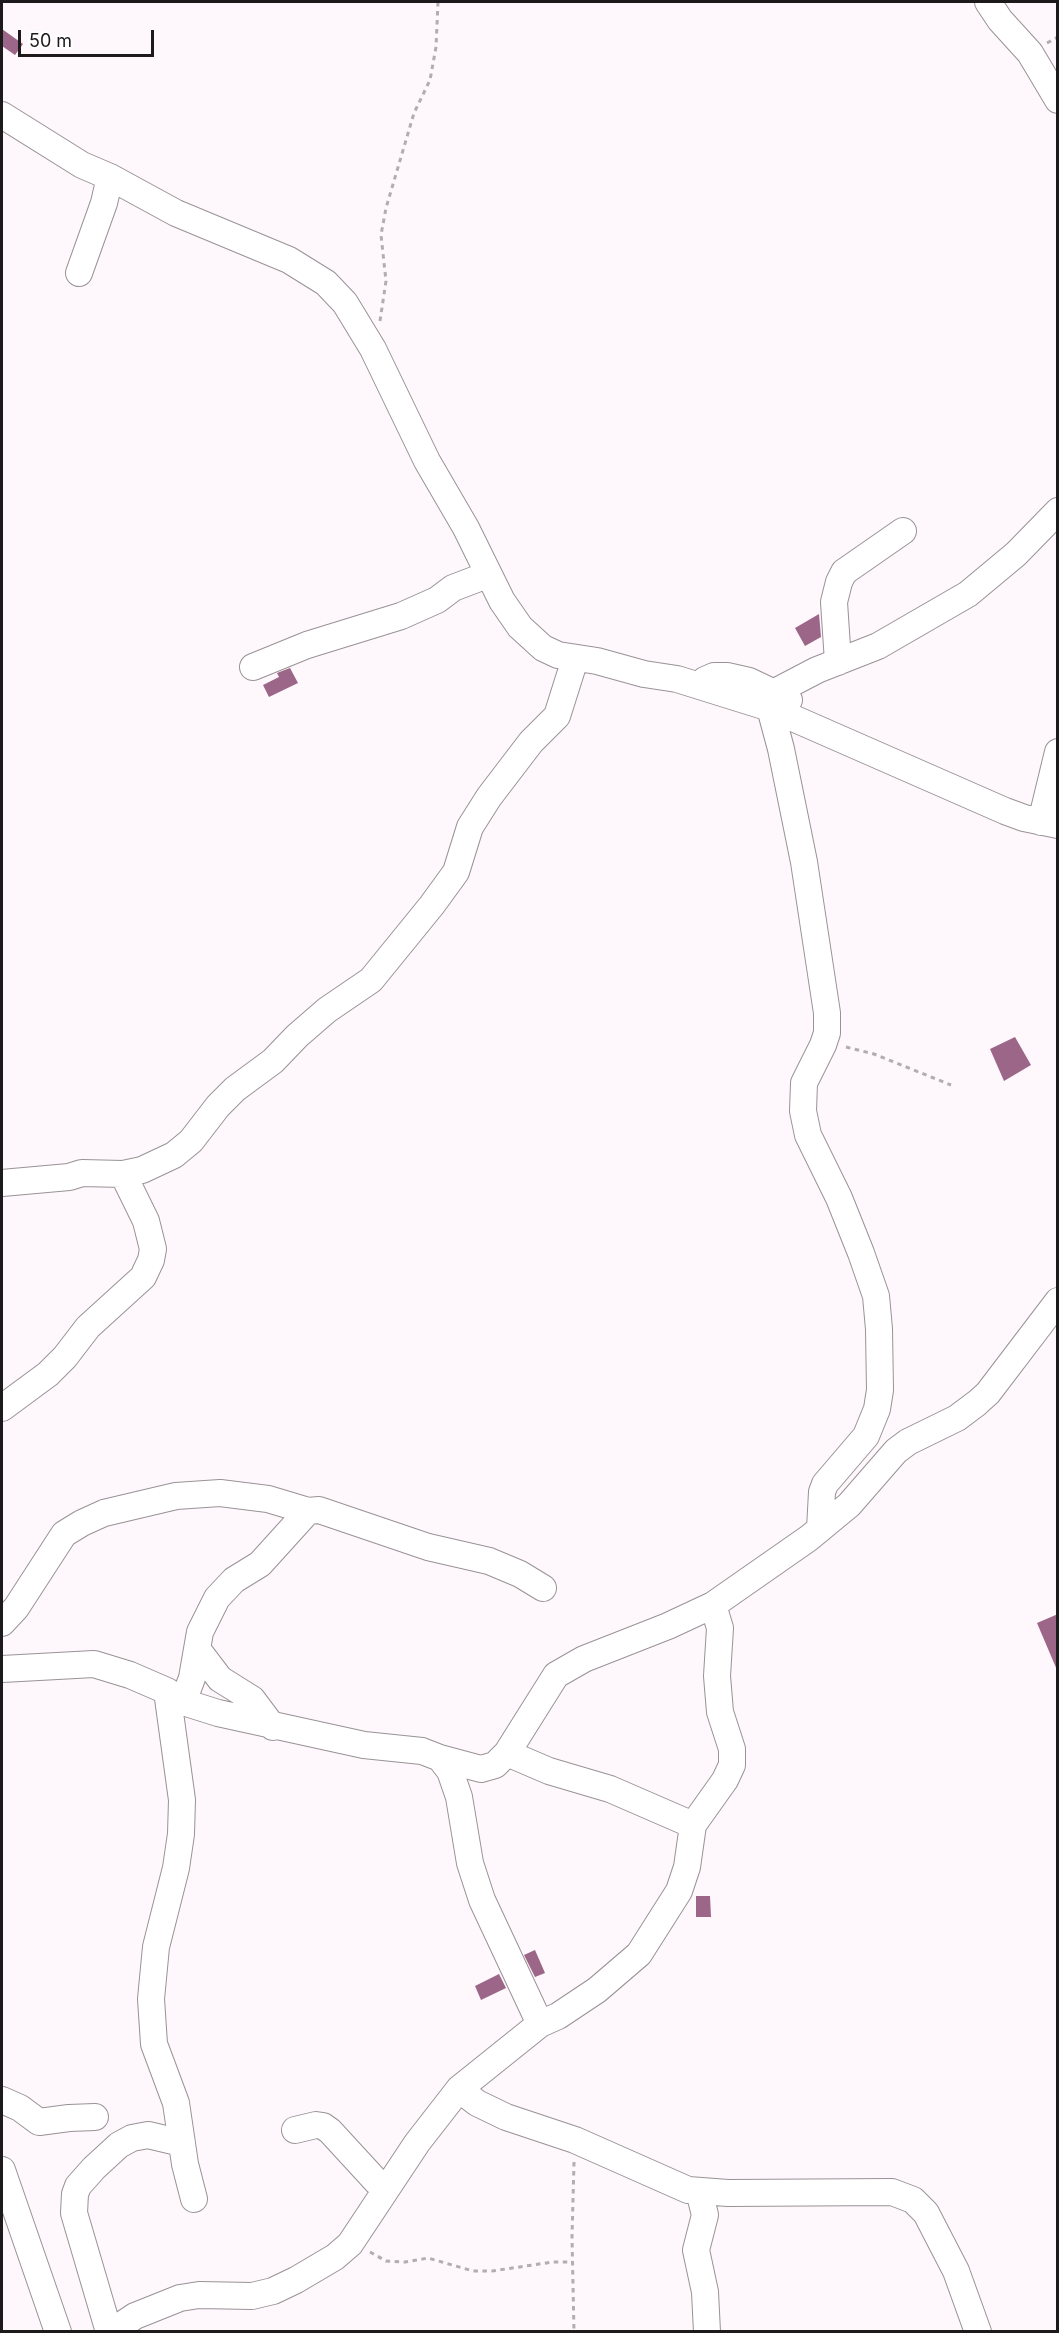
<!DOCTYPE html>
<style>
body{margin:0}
#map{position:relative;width:1059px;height:2333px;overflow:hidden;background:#fef7fb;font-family:Inter,sans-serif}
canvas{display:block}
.frame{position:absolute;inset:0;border:3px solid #1d1a1c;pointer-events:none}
.scale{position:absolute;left:18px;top:30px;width:136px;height:27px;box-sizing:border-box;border:3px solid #1d1a1c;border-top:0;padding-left:8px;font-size:18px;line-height:21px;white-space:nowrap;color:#1d1a1c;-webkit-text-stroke:4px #fff;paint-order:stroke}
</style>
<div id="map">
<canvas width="1059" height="2333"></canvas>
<div class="frame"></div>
<div class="scale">50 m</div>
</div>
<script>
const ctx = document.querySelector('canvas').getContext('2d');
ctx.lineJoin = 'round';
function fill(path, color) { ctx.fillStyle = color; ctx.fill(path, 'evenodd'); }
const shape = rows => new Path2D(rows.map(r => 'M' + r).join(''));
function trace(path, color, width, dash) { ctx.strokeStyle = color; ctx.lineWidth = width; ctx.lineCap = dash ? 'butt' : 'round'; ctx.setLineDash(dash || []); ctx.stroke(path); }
fill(shape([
 [2,29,23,44,15,55,2,46],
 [819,614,821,637,805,646,795,628],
 [290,668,298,683,269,697,263,685,279,677,277,673],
 [1015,1037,1031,1065,1004,1081,990,1049],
 [1058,1614,1058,1670,1057,1670,1037,1623],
 [696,1896,710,1896,711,1917,696,1917],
 [535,1950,545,1973,535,1977,524,1955],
 [499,1974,506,1988,481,2000,475,1986]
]), '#9b6687');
const minor = shape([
 [988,2,1000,20,1030,53,1058,100],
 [2,115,82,165,110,177,176,213,289,260,326,283,345,303,373,349,427,461,466,528,502,601,520,627,543,648,558,655,597,661,644,674,677,679,770,708,1005,811,1024,818,1058,825],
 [79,273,104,203,110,177],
 [838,662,834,602,839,582,844,572,903,531],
 [253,667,307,645,401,616,437,600,453,588,487,575],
 [705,680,714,676,727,676,749,681,789,700],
 [775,692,817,670,878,646,968,594,1016,554,1058,511],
 [770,708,781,749,804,862,827,1013,827,1033,823,1045,804,1083,803,1111,808,1135,839,1198,861,1253,876,1296,879,1329,880,1390,877,1409,866,1436,825,1484,822,1492,820,1529],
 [1041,822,1058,752],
 [2,1183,69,1177,82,1173,123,1174,142,1170,174,1155,191,1141,218,1106,235,1089,273,1061,297,1036,327,1010,371,980,432,905,456,872,470,827,489,797,531,742,557,716,575,659],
 [2,1408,48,1374,65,1357,88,1327,143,1277,151,1260,153,1249,146,1221,123,1174],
 [2,1623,16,1608,64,1534,82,1523,104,1513,176,1496,220,1493,268,1499,308,1511],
 [198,1650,220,1679,252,1699,273,1727],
 [2,1669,94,1664,130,1675,167,1691,183,1702,218,1713,364,1745,422,1751,440,1758,450,1771,459,1797,470,1863,482,1900,540,2024],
 [167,1691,182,1800,181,1834,176,1868,156,1947,151,1999,154,2044,176,2103,185,2164,194,2199],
 [183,1702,192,1678,200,1632,217,1598,234,1580,260,1564,308,1511,319,1510,428,1547,489,1561,520,1574,543,1588],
 [507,1753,549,1771,610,1789,693,1825],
 [440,1758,481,1769,495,1765,507,1753,556,1675,584,1659,668,1626,713,1605,809,1538,849,1505,896,1451,908,1442,957,1418,977,1403,988,1393,1058,1301],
 [459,2089,477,2103,506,2117,575,2140,688,2190,728,2193,892,2192,913,2200,926,2213,956,2271,978,2332],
 [2,2100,20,2108,39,2122,69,2118,95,2117],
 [295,2130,316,2125,323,2126,330,2131,376,2181,386,2189],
 [2,2170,58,2332],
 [699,2191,705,2215,696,2250,705,2292,707,2332],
 [109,2332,74,2213,75,2194,78,2186,94,2168,119,2145,132,2138,148,2135,182,2143],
 [111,2332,135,2316,180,2298,199,2295,252,2296,273,2291,296,2280,335,2257,350,2244,417,2143,459,2089,540,2024,558,2016,597,1990,639,1954,679,1891,687,1867,693,1825,725,1780,732,1765,732,1749,720,1712,717,1676,720,1628,713,1605]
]);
trace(minor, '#999296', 28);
trace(shape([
 [1047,43,1058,37],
 [380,321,386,281,381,235,386,208,414,113,430,80,436,47,438,2],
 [846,1047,874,1054,951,1085],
 [574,2162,572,2237,574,2332],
 [370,2252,386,2261,405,2262,428,2258,473,2271,492,2271,553,2262,572,2262]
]), '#b3adb0', 3, [4.5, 4.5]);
trace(minor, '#fff', 26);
</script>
